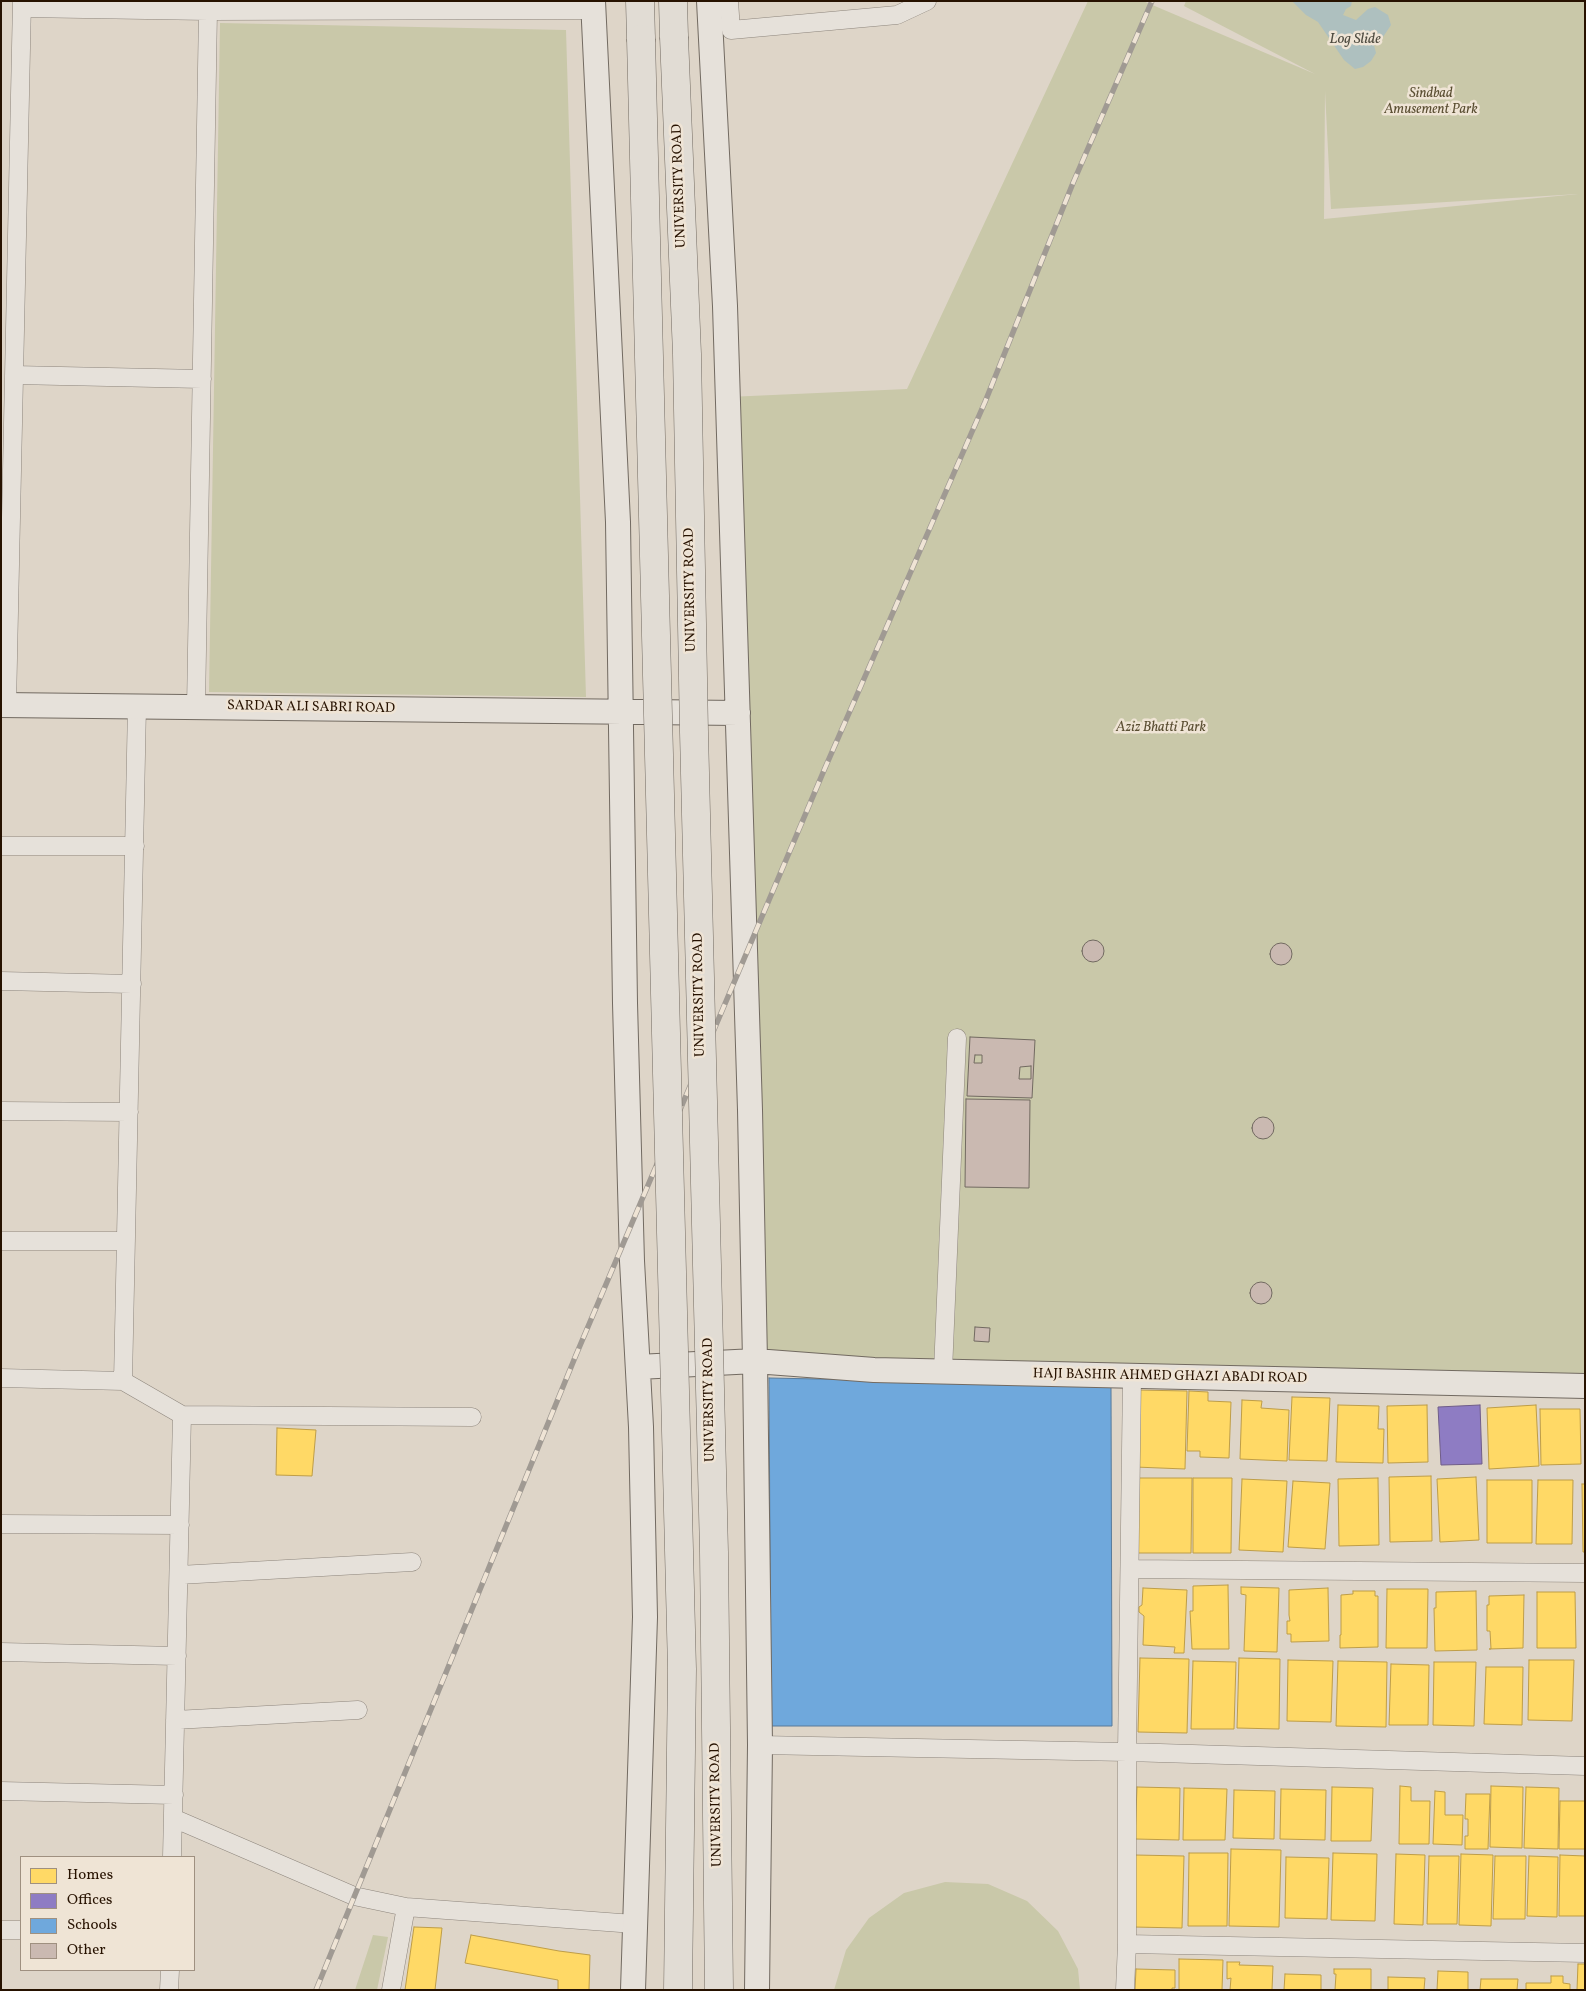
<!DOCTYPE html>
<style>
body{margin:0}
#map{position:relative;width:1586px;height:1991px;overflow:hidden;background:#ded5c8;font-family:Vollkorn,serif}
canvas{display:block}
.frame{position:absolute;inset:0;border:2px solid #271200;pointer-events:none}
.legend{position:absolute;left:20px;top:1856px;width:175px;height:115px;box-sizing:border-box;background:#efe4d5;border:1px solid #9f9080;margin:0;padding:6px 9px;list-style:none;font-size:15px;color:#271200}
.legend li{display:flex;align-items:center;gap:10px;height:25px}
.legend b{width:25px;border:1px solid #9f9080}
</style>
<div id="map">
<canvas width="1586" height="1991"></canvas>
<div class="frame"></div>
<ul class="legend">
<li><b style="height:14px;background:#ffd966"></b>Homes</li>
<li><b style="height:14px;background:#8e7cc3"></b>Offices</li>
<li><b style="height:14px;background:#6fa8dc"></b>Schools</li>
<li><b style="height:14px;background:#cab9b1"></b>Other</li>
</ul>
</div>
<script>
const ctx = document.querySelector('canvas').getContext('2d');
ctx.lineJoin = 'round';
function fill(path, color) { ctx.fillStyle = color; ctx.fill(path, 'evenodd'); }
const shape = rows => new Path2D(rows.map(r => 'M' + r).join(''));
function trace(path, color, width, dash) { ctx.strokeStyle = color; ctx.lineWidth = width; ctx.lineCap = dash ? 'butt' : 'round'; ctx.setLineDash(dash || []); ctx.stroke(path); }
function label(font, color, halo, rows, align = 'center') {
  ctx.font = font + ' Vollkorn,serif'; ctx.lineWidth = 5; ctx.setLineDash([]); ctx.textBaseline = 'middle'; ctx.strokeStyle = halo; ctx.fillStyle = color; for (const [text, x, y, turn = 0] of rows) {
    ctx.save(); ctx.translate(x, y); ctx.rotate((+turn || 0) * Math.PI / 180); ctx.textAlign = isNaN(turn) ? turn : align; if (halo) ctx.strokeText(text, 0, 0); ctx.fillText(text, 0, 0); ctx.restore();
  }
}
fill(shape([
 [1088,1,1143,1,1315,74,1184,6,1186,1,1584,1,1585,1385,756,1364,728,397,907,389],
 [1325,91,1331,209,1578,194,1324,219],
 [220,23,566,30,586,697,209,692],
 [945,1882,988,1884,1027,1901,1058,1931,1078,1969,1080,1990,834,1990,846,1950,869,1918,904,1893],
 [373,1935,388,1937,377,1990,355,1990]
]), '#c9c8a9');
fill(shape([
 [1292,1,1352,1,1351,6,1346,9,1343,15,1356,20,1368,9,1375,7,1388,15,1391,25,1381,40,1374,45,1376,53,1371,61,1363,67,1355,69,1344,60,1318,22,1306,15]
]), '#aec0bf');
const homes = shape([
 [1137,1390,1187,1391,1185,1469,1135,1467,1137,1390],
 [1189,1391,1208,1392,1208,1401,1231,1402,1229,1458,1200,1457,1200,1451,1187,1451,1189,1391],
 [1292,1397,1330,1398,1327,1461,1289,1460,1292,1397],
 [1242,1400,1262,1401,1261,1408,1289,1410,1287,1461,1240,1459,1242,1400],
 [1338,1405,1379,1406,1378,1429,1384,1429,1383,1463,1336,1462,1338,1405],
 [1427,1405,1428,1462,1388,1463,1387,1406,1427,1405],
 [1536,1405,1539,1466,1489,1469,1487,1408,1536,1405],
 [1540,1409,1580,1409,1581,1464,1541,1465,1540,1409],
 [277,1428,316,1430,312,1476,276,1475,277,1428],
 [1431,1476,1432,1541,1390,1542,1389,1477,1431,1476],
 [1476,1477,1479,1540,1440,1542,1437,1479,1476,1477],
 [1139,1478,1192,1478,1191,1553,1138,1553,1139,1478],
 [1193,1478,1232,1478,1231,1553,1193,1553,1193,1478],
 [1378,1478,1379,1545,1339,1546,1338,1479,1378,1478],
 [1242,1479,1287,1481,1283,1552,1239,1550,1242,1479],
 [1487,1480,1532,1480,1532,1543,1487,1543,1487,1480],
 [1538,1480,1573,1480,1572,1544,1536,1544,1538,1480],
 [1293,1481,1330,1483,1325,1549,1288,1547,1293,1481],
 [1582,1484,1585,1484,1585,1552,1583,1552,1582,1484],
 [1228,1585,1229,1649,1192,1649,1190,1611,1193,1611,1193,1586,1228,1585],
 [1241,1587,1279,1588,1277,1652,1244,1651,1246,1595,1241,1594,1241,1587],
 [1143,1588,1187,1590,1184,1653,1174,1653,1175,1647,1143,1645,1144,1616,1139,1612,1139,1607,1142,1605,1143,1588],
 [1328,1588,1329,1641,1291,1642,1291,1634,1287,1634,1287,1621,1290,1621,1289,1615,1289,1590,1328,1588],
 [1387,1589,1428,1589,1427,1648,1386,1648,1387,1589],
 [1353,1591,1375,1591,1375,1596,1378,1596,1378,1647,1340,1648,1340,1635,1341,1635,1341,1595,1353,1594,1353,1591],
 [1476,1591,1477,1650,1435,1651,1434,1608,1436,1608,1436,1592,1476,1591],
 [1537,1592,1575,1592,1576,1648,1537,1648,1537,1592],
 [1524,1595,1523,1648,1489,1649,1491,1649,1490,1631,1487,1631,1487,1605,1489,1605,1489,1596,1524,1595],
 [1140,1658,1189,1659,1187,1733,1138,1732,1140,1658],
 [1239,1658,1280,1659,1279,1729,1237,1728,1239,1658],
 [1288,1660,1333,1661,1331,1722,1287,1721,1288,1660],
 [1529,1660,1574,1660,1572,1721,1528,1720,1529,1660],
 [1193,1661,1236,1662,1234,1729,1191,1729,1193,1661],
 [1338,1661,1387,1662,1386,1727,1336,1726,1338,1661],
 [1434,1662,1476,1662,1474,1726,1433,1725,1434,1662],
 [1391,1664,1429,1665,1428,1725,1389,1725,1391,1664],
 [1486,1667,1523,1667,1522,1725,1484,1724,1486,1667],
 [1400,1786,1411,1787,1411,1801,1430,1801,1429,1844,1399,1844,1400,1786],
 [1491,1786,1523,1787,1522,1848,1490,1847,1491,1786],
 [1137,1787,1180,1788,1179,1840,1135,1839,1137,1787],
 [1332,1787,1373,1788,1371,1841,1331,1841,1332,1787],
 [1526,1787,1559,1788,1558,1849,1524,1848,1526,1787],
 [1184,1788,1227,1789,1225,1840,1183,1840,1184,1788],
 [1281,1789,1326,1790,1325,1840,1280,1839,1281,1789],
 [1234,1790,1275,1791,1274,1839,1233,1838,1234,1790],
 [1435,1791,1445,1792,1445,1815,1463,1815,1462,1845,1433,1844,1435,1791],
 [1466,1794,1490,1794,1488,1849,1465,1849,1465,1836,1468,1836,1468,1819,1465,1819,1466,1794],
 [1560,1801,1585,1801,1585,1849,1559,1849,1560,1801],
 [1231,1849,1281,1850,1279,1927,1229,1926,1231,1849],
 [1189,1853,1228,1853,1227,1926,1188,1926,1189,1853],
 [1333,1853,1377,1854,1375,1921,1331,1920,1333,1853],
 [1396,1854,1425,1855,1423,1925,1394,1924,1396,1854],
 [1461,1854,1493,1855,1491,1926,1459,1925,1461,1854],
 [1135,1855,1184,1856,1182,1928,1133,1927,1135,1855],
 [1560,1855,1585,1856,1585,1916,1559,1916,1560,1855],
 [1429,1856,1459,1856,1457,1924,1427,1924,1429,1856],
 [1495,1856,1526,1856,1525,1919,1493,1919,1495,1856],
 [1529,1856,1558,1857,1557,1917,1527,1916,1529,1856],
 [1286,1857,1329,1858,1327,1919,1285,1918,1286,1857],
 [414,1927,442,1928,435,1990,405,1990,414,1927],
 [471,1935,559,1951,590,1955,589,1990,558,1990,558,1980,465,1963,471,1935],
 [1179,1959,1223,1960,1222,1990,1179,1990,1179,1959],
 [1227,1962,1240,1962,1239,1965,1273,1966,1272,1990,1230,1990,1231,1978,1227,1979,1227,1962],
 [1578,1964,1585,1964,1585,1990,1577,1990,1578,1964],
 [1136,1969,1175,1970,1175,1988,1172,1988,1172,1990,1135,1990,1136,1969],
 [1334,1969,1371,1969,1371,1990,1335,1990,1336,1974,1334,1974,1334,1969],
 [1438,1971,1468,1972,1468,1990,1437,1990,1438,1971],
 [1285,1974,1321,1975,1321,1990,1284,1990,1285,1974],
 [1551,1976,1563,1976,1563,1983,1570,1984,1570,1990,1526,1990,1526,1983,1551,1983,1551,1976],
 [1388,1977,1425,1978,1424,1990,1388,1990,1388,1977],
 [1481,1979,1518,1979,1517,1990,1480,1990,1481,1979]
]);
fill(homes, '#ffd966');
trace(homes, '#be9d47', 1);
const offices = shape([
 [1480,1405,1482,1464,1441,1465,1438,1407,1480,1405]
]);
fill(offices, '#8e7cc3');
trace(offices, '#6f5c88', 1);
const schools = shape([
 [769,1378,1111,1385,1112,1726,771,1726,769,1378]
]);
fill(schools, '#6fa8dc');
trace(schools, '#597b9a', 1);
const building = shape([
 '1082 951a11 11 0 1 1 22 0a11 11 0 1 1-22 0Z',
 '1270 954a11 11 0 1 1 22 0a11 11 0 1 1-22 0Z',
 [970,1037,1035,1040,1032,1098,967,1096,970,1037],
 [975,1055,982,1055,982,1063,974,1063,975,1055],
 [1031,1066,1031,1079,1019,1079,1020,1067,1031,1066],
 [966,1099,1030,1100,1029,1188,965,1187,966,1099],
 '1252 1128a11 11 0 1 1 22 0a11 11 0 1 1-22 0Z',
 '1250 1293a11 11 0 1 1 22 0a11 11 0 1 1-22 0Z',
 [975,1327,990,1328,989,1342,974,1341,975,1327]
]);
fill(building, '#cab9b1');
trace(building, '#726a61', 1);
const street = shape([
 [729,1,731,30,897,15,927,1],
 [22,8,208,11,593,10],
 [14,375,202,379],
 [7,705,22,1],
 [196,707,208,11],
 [1,846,135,846],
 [1,981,132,984],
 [1,1111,129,1112],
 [1,1241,126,1241],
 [943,1371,957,1038],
 [1,1378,123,1381,182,1415,472,1417],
 [123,1381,137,706],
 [1,1524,180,1525],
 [1130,1569,1585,1573],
 [179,1575,412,1562],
 [1,1652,177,1656],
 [175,1720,358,1710],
 [760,1745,1127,1752,1585,1766],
 [1,1791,174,1795],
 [173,1818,354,1896,406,1907,634,1924],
 [172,1857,182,1415],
 [1,1930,21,1930],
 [1127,1944,1585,1953],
 [169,1990,170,1970],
 [391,1990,406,1907],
 [1125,1990,1127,1944,1127,1752,1132,1376]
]);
const secondary = shape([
 [593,1,618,522,625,1003,632,1261,641,1427,645,1617,633,1990],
 [709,1,725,306,750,1110,755,1361,760,1745,757,1990],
 [1,705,738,713],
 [638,1367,755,1361,874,1370,1585,1386]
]);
const primary = shape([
 [640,1,641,39],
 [673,1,674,37]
]);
trace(street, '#8d857c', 19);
trace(secondary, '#726a61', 26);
trace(primary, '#726a61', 29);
trace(street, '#e6e1da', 18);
trace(secondary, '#e6e1da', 24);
trace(primary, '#e1dcd4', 28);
const rail = shape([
 [316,1990,576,1355,825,768,985,402,1073,183,1152,1]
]);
trace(rail, '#a09a93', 5.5);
trace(rail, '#efe4d5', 4, [11]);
const primaryBridge = shape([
 [674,37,687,354,694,732,714,1552,719,1990],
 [641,39,682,1669,678,1990]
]);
trace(primaryBridge, '#726a61', 29, []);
trace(primaryBridge, '#e1dcd4', 28);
label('italic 14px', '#5a4e32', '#efe4d5', [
 ["Sindbad",1431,94],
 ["Amusement Park",1431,110],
 ["Aziz Bhatti Park",1161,728]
]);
label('14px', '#271200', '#efe4d5', [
 ["UNIVERSITY ROAD",680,186,-92],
 ["UNIVERSITY ROAD",691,590,-91],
 ["SARDAR ALI SABRI ROAD",311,708,1],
 ["UNIVERSITY ROAD",700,995,-91],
 ["HAJI BASHIR AHMED GHAZI ABADI ROAD",1170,1377,1],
 ["UNIVERSITY ROAD",710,1400,-91],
 ["UNIVERSITY ROAD",717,1805,-91]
]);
label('italic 15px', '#4f4c41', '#efe4d5', [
 ["Log Slide",1355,40]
]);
</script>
